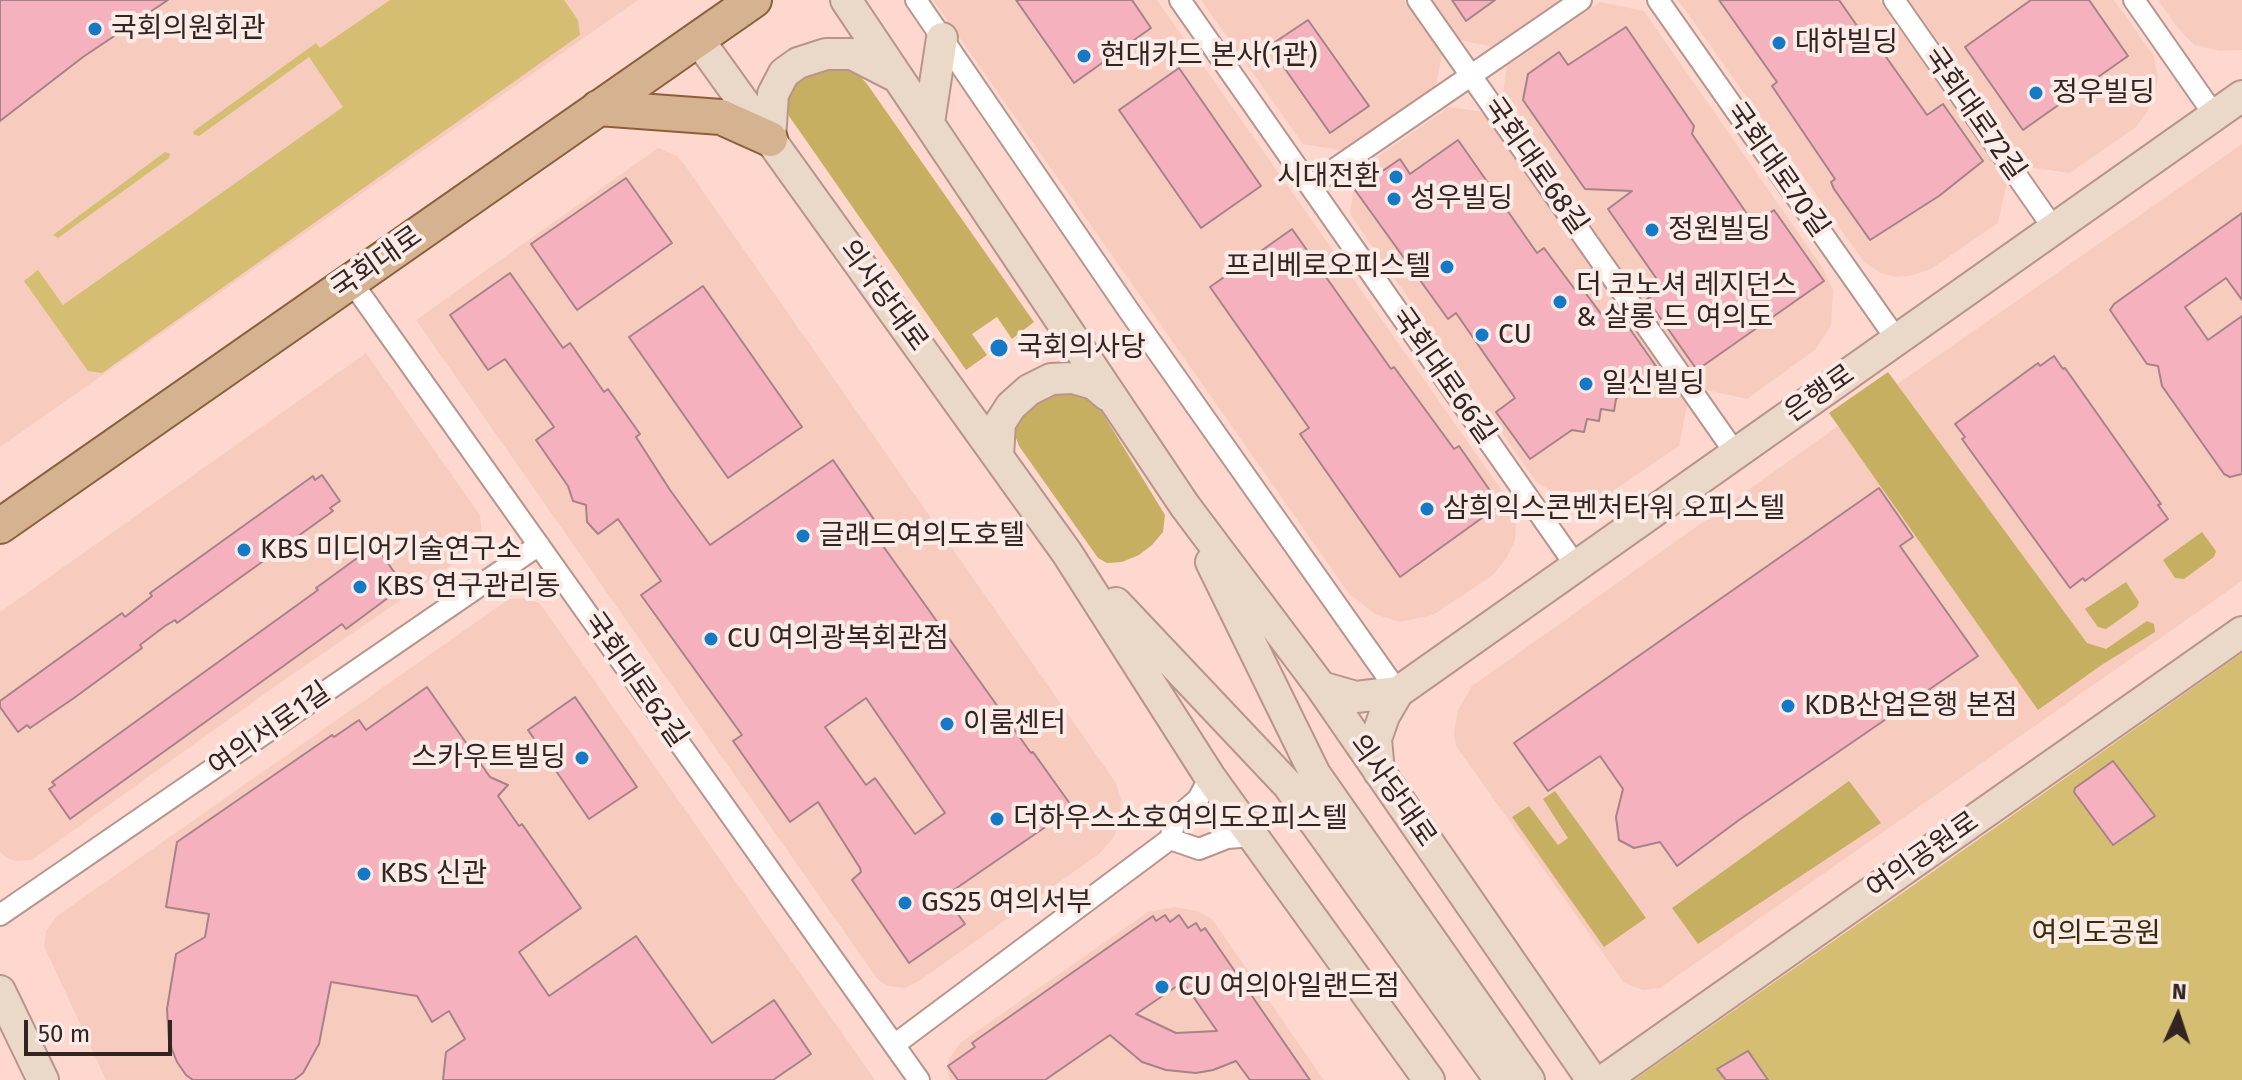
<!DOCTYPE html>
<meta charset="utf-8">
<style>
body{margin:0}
#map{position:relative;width:2242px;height:1080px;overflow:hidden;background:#fed8cf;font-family:"Fira Sans",sans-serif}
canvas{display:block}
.north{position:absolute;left:2138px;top:976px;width:80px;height:80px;-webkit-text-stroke:6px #fbebe7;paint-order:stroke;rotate:3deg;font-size:22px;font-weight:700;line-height:32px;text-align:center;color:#322421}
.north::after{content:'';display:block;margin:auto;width:28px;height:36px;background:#322421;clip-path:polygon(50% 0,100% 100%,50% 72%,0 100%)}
.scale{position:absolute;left:24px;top:1020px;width:148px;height:36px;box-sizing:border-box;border:4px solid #322421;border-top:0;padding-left:10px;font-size:24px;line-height:28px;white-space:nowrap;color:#322421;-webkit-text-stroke:6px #fbebe7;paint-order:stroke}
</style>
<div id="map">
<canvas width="2242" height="1080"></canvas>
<div class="north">N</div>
<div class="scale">50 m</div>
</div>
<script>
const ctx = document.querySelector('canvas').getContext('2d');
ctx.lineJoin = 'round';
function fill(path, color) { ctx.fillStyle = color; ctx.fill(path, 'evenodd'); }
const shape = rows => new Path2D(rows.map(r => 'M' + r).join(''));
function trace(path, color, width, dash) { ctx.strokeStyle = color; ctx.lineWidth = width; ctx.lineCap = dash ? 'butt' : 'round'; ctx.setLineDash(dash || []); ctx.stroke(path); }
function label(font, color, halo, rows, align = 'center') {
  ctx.font = font + ' "Fira Sans","Noto Sans KR",sans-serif'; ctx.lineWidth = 8; ctx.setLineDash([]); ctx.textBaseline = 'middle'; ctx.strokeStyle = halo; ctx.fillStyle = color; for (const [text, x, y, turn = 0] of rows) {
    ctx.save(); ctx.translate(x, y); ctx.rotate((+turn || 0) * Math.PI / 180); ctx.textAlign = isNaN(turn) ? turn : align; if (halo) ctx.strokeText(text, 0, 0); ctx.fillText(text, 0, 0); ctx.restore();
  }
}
fill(shape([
 [0,0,638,0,0,447],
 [933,0,1157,0,1510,502,1516,520,1515,540,1506,559,1493,575,1433,615,1400,622,1375,614,1350,595],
 [1201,0,1404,0,1442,55,1435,89,1346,151,1303,144],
 [1432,0,1562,0,1493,47,1460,40],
 [1678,0,1879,0,2007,183,1998,223,1931,269,1909,276,1895,277,1881,273,1864,262],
 [1909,0,2114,0,2153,55,2158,76,2156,93,2147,112,2136,127,2070,173,2027,167],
 [2158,0,2242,0,2242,50,2220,51,2194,45,2177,27],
 [1600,2,1644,11,1822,267,1833,290,1831,326,1815,350,1747,399,1706,390,1502,99,1507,66],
 [1449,107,1484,112,1687,405,1679,446,1607,495,1581,499,1561,497,1536,482,1350,214,1356,172],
 [2242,144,2242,581,1660,988,1643,990,1624,983,1456,746,1454,734,1458,710,1472,686,1896,385],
 [658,148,677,156,684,164,1116,783,1121,800,1119,822,1114,837,1099,854,919,981,905,988,888,986,878,980,416,320],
 [366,353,480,515,482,536,474,550,284,680,32,860,15,861,7,858,0,852,0,612],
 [526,598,539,603,544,609,875,1080,106,1080,44,946,46,931,57,916,509,599],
 [1174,907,1197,911,1212,919,1324,1080,950,1080,947,1067,949,1059,960,1043,1148,912]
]), '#f8cbbf');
fill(shape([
 [390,0,564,0,578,20,580,35,102,373,88,371,24,281,38,270,63,305,343,107,309,57,199,136,193,134,194,131,316,43,320,48],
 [165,152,170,154,169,158,58,238,53,235],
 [2242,653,2242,1080,1634,1080,1928,875]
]), '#d5be71');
fill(shape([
 [845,66,858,74,867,84,1034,322,1012,339,997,317,972,334,987,355,966,370,789,116,786,107,791,89,799,77,812,70],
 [1888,372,2087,643,2106,649,2147,621,2154,624,2155,632,2103,664,2038,710,1829,413],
 [1077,388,1097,404,1165,515,1163,532,1152,545,1139,555,1122,562,1107,563,1098,558,1019,446,1012,427,1013,420,1045,393],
 [2202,532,2216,551,2214,557,2184,579,2175,578,2163,560],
 [2126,582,2139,602,2137,607,2106,629,2098,627,2085,609],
 [1849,781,1881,823,1698,944,1672,908],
 [1555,791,1646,918,1604,947,1512,817,1529,806,1558,845,1568,838,1543,799]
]), '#c7af61');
const building = shape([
 [0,0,168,0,83,57,0,121,0,0],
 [1016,0,1132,0,1151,28,1074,83,1016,0],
 [1452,0,1495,0,1466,21,1452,0],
 [1719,0,1839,0,1860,30,1865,27,1927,115,1943,104,1983,161,1939,196,1870,240,1834,189,1831,182,1835,179,1772,86,1777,82,1719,0],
 [2031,0,2089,0,2128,56,2023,130,1965,47,2031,0],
 [1308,20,1369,106,1330,133,1269,46,1308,20],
 [1626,27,1694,126,1692,134,1754,224,1774,210,1824,281,1697,370,1647,299,1663,288,1608,209,1632,191,1585,189,1523,100,1528,74,1559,52,1568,65,1626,27],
 [1179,68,1261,186,1201,228,1119,110,1179,68],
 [1458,140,1537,253,1544,248,1576,291,1581,287,1613,330,1625,322,1658,369,1616,399,1614,411,1601,409,1599,421,1587,419,1584,432,1572,430,1530,459,1496,412,1515,398,1456,313,1448,319,1355,190,1400,159,1410,174,1458,140],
 [626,178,672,243,577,310,531,244,626,178],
 [2242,213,2242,300,2226,278,2185,307,2208,340,2242,316,2242,474,2230,477,2224,474,2162,386,2158,366,2147,364,2110,310,2114,304,2242,213],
 [1292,229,1391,369,1394,367,1454,449,1459,446,1500,505,1400,577,1300,434,1309,428,1210,287,1292,229],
 [510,273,563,348,570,343,604,392,608,389,640,434,636,437,670,490,710,545,833,460,884,534,878,539,1031,753,1033,752,1073,808,945,896,965,924,909,963,852,880,861,872,860,868,818,802,790,822,733,741,742,735,641,595,661,581,618,519,598,534,587,522,586,505,573,501,568,486,536,440,554,427,505,359,488,370,450,315,510,273],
 [866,698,945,813,915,834,875,778,866,785,825,727,866,698],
 [703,286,802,427,728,478,629,337,703,286],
 [2054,356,2063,369,2065,368,2161,504,2158,505,2168,519,2085,581,2083,578,2070,588,1962,439,1965,437,1955,424,2038,363,2040,366,2054,356],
 [322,475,340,501,330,508,333,511,177,623,175,620,165,626,140,645,142,648,74,698,30,728,27,725,18,732,0,707,0,701,122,613,125,617,152,596,150,593,313,476,315,480,322,475],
 [1879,488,1913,537,1900,546,1978,656,1739,820,1677,866,1660,842,1634,848,1619,840,1616,817,1623,789,1600,756,1548,791,1514,743,1879,488],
 [375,545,404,586,346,629,342,624,70,819,49,789,55,785,52,782,318,590,316,588,375,545],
 [427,687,490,777,508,785,498,796,519,826,522,824,581,908,519,952,549,996,636,936,712,1043,774,1000,811,1054,773,1080,443,1080,446,1052,465,1039,449,1011,432,1022,417,996,331,982,319,1044,303,1073,294,1080,193,1080,186,1075,177,1062,169,1042,167,1009,176,954,205,937,209,914,166,907,177,842,332,735,334,737,359,720,366,730,427,687],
 [575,697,637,787,589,819,528,730,575,697],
 [2113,761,2155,816,2113,845,2074,792,2075,788,2113,761],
 [1165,915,1170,922,1179,915,1188,928,1196,923,1201,931,1205,928,1310,1080,1250,1080,1236,1061,1213,1070,1196,1073,1166,1070,1142,1062,1110,1035,1045,1080,958,1080,948,1066,975,1047,972,1043,1153,916,1156,921,1165,915],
 [1183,982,1217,1031,1176,1033,1136,1014,1183,982],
 [1748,1051,1768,1080,1726,1080,1717,1069,1748,1051]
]);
fill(building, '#f6b1bf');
trace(building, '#a68289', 2);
const street = shape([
 [916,0,1129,311,1398,692],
 [1180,0,1576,566],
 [1418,0,1736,454],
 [1658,0,1897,340],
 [1894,0,2054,229],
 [2134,0,2215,116],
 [1310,186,1581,0],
 [351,281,919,1080],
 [1170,839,1199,849,1227,838,1254,836],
 [0,915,539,545],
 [894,1045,1170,839,1176,818,1198,799,1210,777]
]);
const secondary = shape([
 [846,0,1185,506,1321,687,1592,1080],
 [698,39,1067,553,1210,777,1429,1080],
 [929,123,942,38],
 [770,139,773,94,784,73,798,63,826,54,852,54,897,77],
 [998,456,1000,423,1011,406,1029,390,1051,379,1073,378,1094,384,1107,395],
 [1211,562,1315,774,1529,1080],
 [1116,603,1288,785,1500,1080],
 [1321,687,1356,697,1398,692],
 [1379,772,1376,739,1384,716,1398,692,2242,96],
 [0,991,43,1080],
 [1604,1080,2242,632]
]);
const primary = shape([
 [598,108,721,117,770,139],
 [0,526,754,0]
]);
trace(street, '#b8958c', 24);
trace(secondary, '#b8958c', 34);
trace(primary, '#8a5f39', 38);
trace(street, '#fff', 20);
trace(secondary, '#ead9c8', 30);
trace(primary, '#d5b290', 34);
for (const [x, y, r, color] of [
 [95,29,8,"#1679c5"],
 [1779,43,8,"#1679c5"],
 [1084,56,8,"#1679c5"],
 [2036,93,8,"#1679c5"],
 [1396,177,8,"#1679c5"],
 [1394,199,8,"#1679c5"],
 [1652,230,8,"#1679c5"],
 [1447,267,8,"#1679c5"],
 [1560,302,8,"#1679c5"],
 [1482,335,8,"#1679c5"],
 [999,348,10,"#1679c5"],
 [1586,384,8,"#1679c5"],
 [1427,509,8,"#1679c5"],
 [803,536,8,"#1679c5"],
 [244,550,8,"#1679c5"],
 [360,587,8,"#1679c5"],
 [711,639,8,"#1679c5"],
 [1788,706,8,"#1679c5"],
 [947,724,8,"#1679c5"],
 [582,758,8,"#1679c5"],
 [997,819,8,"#1679c5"],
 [364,874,8,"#1679c5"],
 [905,903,8,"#1679c5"],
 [1162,987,8,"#1679c5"]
]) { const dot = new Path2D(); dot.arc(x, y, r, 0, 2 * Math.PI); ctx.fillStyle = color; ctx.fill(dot); trace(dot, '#fbebe7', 3); }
label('28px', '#322421', '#fbebe7', [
 ["국회의원회관",111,29],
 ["대하빌딩",1795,43],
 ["현대카드 본사(1관)",1100,56],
 ["정우빌딩",2052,93],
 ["시대전환",1380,177,"right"],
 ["성우빌딩",1410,199],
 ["정원빌딩",1668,230],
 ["프리베로오피스텔",1431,267,"right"],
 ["더 코노셔 레지던스",1576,286],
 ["& 살롱 드 여의도",1576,318],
 ["CU",1498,335],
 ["국회의사당",1017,348],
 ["일신빌딩",1602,384],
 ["삼희익스콘벤처타워 오피스텔",1443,509],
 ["글래드여의도호텔",819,536],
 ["KBS 미디어기술연구소",260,550],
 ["KBS 연구관리동",376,587],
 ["CU 여의광복회관점",727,639],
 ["KDB산업은행 본점",1804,706],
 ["이룸센터",963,724],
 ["스카우트빌딩",566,758,"right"],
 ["더하우스소호여의도오피스텔",1013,819],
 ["KBS 신관",380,874],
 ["GS25 여의서부",921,903],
 ["CU 여의아일랜드점",1178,987]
], 'left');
label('28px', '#322421', '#fbebe7', [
 ["국회대로72길",1974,114,55],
 ["국회대로68길",1535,166,55],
 ["국회대로70길",1777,170,55],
 ["국회대로",377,263,-35],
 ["의사당대로",883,296,54],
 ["국회대로66길",1443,376,55],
 ["은행로",1820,394,-35],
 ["국회대로62길",635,680,55],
 ["여의서로1길",270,730,-35],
 ["의사당대로",1392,791,55],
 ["여의공원로",1923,856,-35]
]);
label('28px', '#362c08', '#fbebe7', [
 ["여의도공원",2096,934]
]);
</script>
